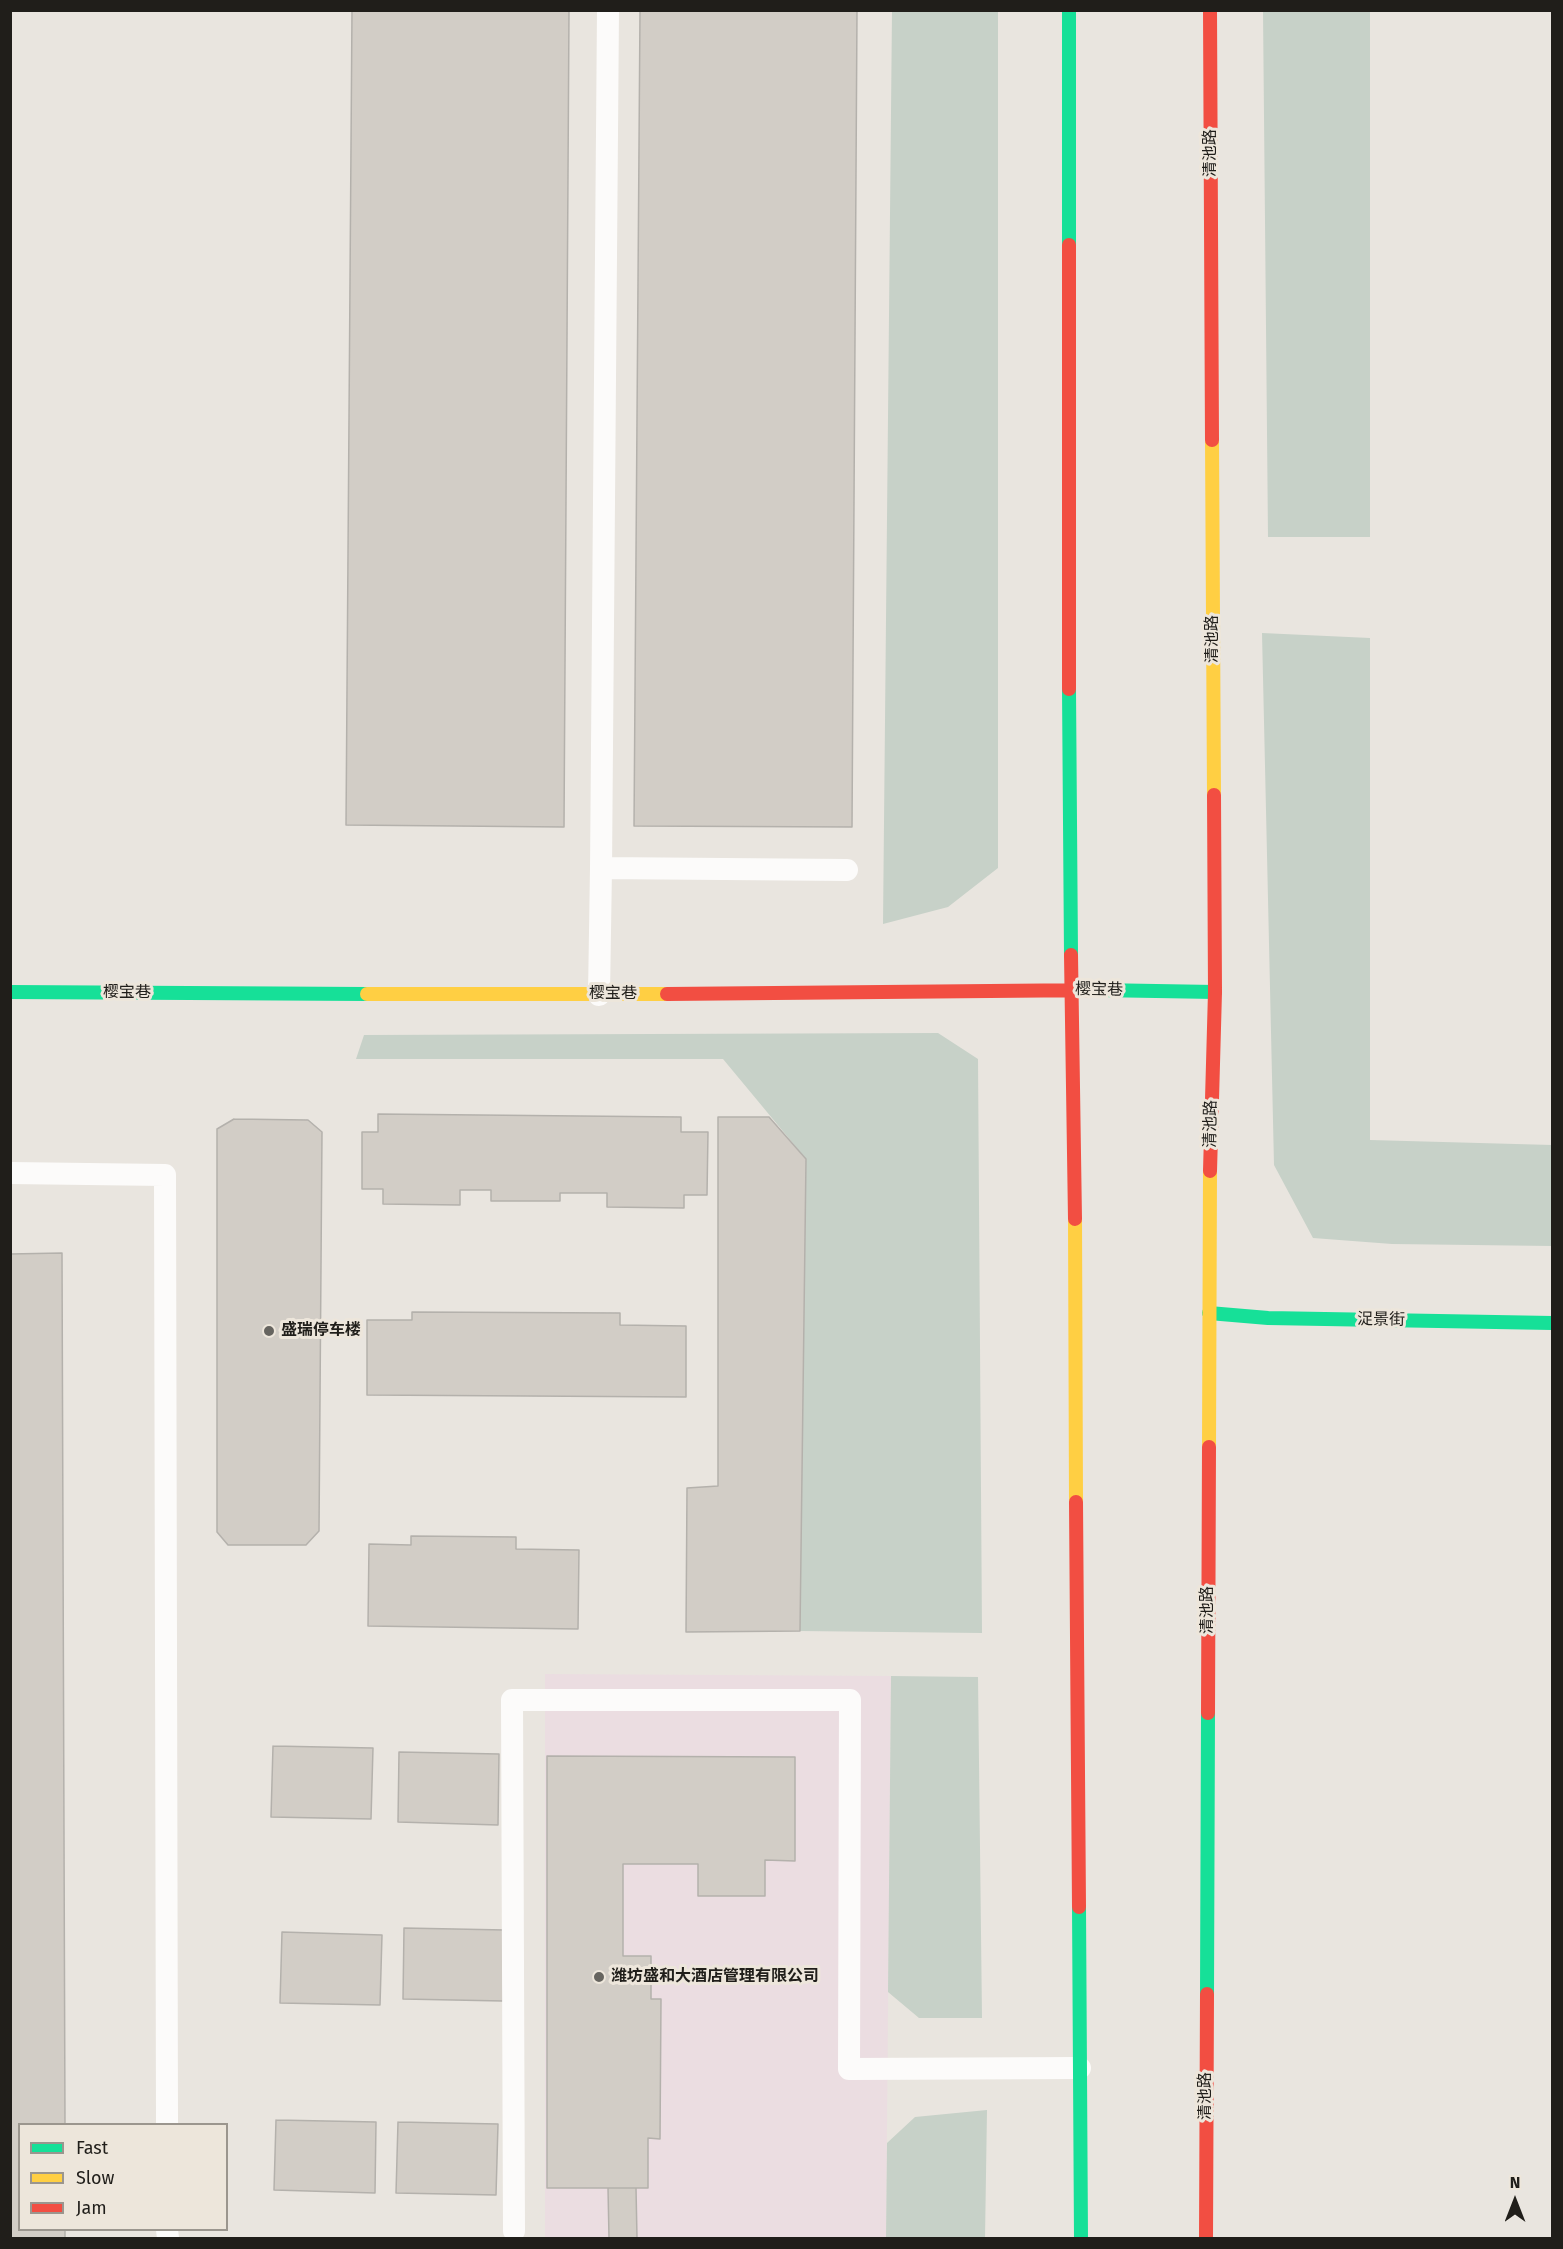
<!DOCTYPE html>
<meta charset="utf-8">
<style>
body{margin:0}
#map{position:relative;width:1563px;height:2249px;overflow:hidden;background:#e9e5df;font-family:"Fira Sans",sans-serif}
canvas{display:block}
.frame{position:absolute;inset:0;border:12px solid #201e1a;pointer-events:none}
.legend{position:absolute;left:18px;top:2123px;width:210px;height:108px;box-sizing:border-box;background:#ede6db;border:2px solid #9b968e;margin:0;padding:8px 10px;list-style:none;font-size:18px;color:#201e1a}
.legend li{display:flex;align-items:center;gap:12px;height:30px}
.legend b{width:30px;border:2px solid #9b968e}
.north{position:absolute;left:1485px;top:2171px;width:60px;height:60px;-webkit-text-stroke:4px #ede6db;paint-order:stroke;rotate:0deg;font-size:16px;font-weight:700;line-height:24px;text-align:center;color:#201e1a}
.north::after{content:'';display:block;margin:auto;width:21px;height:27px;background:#201e1a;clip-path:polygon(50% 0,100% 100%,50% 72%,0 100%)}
</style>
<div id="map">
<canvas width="1563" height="2249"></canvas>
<div class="frame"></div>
<ul class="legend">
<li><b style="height:8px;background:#16e098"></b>Fast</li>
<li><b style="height:8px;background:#ffcf43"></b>Slow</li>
<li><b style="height:8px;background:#f24e42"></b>Jam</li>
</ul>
<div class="north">N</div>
</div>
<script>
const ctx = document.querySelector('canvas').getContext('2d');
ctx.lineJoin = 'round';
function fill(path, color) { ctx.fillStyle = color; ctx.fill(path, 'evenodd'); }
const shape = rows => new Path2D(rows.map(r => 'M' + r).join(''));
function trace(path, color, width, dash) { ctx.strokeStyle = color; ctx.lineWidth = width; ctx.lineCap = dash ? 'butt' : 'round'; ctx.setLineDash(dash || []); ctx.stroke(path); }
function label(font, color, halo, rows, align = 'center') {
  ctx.font = font + ' "Fira Sans","Noto Sans SC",sans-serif'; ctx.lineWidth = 6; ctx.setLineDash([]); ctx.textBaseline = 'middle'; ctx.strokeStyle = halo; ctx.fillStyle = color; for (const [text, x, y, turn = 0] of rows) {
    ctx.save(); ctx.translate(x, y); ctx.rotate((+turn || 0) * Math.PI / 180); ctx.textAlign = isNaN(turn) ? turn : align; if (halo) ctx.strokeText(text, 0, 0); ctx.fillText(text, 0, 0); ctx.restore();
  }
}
fill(shape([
 [545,1674,891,1676,886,2238,545,2238]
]), '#ebdde1');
fill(shape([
 [892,11,998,11,998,868,948,907,883,924],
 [1263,11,1370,11,1370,537,1268,537],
 [1262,633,1370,638,1370,1140,1552,1145,1552,1246,1392,1244,1313,1238,1274,1165],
 [938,1033,978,1059,982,1633,799,1631,806,1159,723,1059,356,1059,364,1035],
 [891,1676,978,1677,982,2018,919,2018,888,1992],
 [987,2110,985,2238,886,2238,887,2143,915,2117]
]), '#c7d1c8');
const building = shape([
 [352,10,569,10,564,827,346,825,352,10],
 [640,10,857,10,852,827,634,826,640,10],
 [378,1114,681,1117,681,1132,708,1132,707,1195,684,1195,684,1208,607,1207,607,1193,560,1193,560,1201,491,1201,491,1190,460,1190,460,1205,383,1204,383,1189,362,1189,362,1132,378,1132,378,1114],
 [718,1117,769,1117,806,1159,800,1631,686,1632,687,1488,718,1486,718,1117],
 [234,1119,308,1120,322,1132,319,1531,306,1545,228,1545,217,1532,217,1129,234,1119],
 [62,1253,65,2124,20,2124,20,2230,65,2230,65,2238,10,2238,10,1254,62,1253],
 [412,1312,620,1313,620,1325,686,1326,686,1397,367,1395,367,1320,412,1320,412,1312],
 [411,1536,516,1537,516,1549,579,1550,578,1629,368,1626,369,1544,411,1545,411,1536],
 [273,1746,373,1748,371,1819,271,1817,273,1746],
 [399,1752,499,1754,498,1825,398,1822,399,1752],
 [547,1756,795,1757,795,1861,765,1860,765,1896,698,1896,698,1864,623,1864,623,1956,651,1956,651,1999,661,1999,660,2139,648,2138,648,2188,547,2188,547,1756],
 [404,1928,505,1930,503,2001,403,1999,404,1928],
 [282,1932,382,1935,380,2005,280,2003,282,1932],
 [276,2120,376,2122,375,2193,274,2190,276,2120],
 [398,2122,498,2124,496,2195,396,2193,398,2122],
 [608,2188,636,2188,637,2238,609,2238,608,2188]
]);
fill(building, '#d2cdc6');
trace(building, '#b4b1ac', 1.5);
trace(shape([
 [608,10,601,868,847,870],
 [599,995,601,868],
 [10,1173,165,1175,167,2124],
 [167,2230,168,2238],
 [514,2231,512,1700,850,1700,849,2069,1080,2068]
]), '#fcfbfa', 22);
trace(shape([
 [1069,10,1069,245],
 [1069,689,1071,955],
 [1097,990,1215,992],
 [10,992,367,994],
 [1209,1313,1268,1318,1552,1323],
 [1079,1907,1081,2238],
 [1207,1994,1208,1713]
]), '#16e098', 14);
trace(shape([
 [1212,440,1214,795],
 [367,994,667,994],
 [1075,1219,1076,1502],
 [1209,1447,1210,1171]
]), '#ffcf43', 14);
trace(shape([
 [1210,10,1212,440],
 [1069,245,1069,689],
 [1071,955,1075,1219],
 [667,994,1097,990],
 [1210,1171,1215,992,1214,795],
 [1076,1502,1079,1907],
 [1208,1713,1209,1447],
 [1206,2238,1207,1994]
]), '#f24e42', 14);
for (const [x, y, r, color] of [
 [269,1331,6,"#66645f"],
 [599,1977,6,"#66645f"]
]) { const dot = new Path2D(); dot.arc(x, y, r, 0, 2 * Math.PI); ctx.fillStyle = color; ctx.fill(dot); trace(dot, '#ede6db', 2); }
label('16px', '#201e1a', '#ede6db', [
 ["清池路",1211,153,-90],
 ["清池路",1213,639,-90],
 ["樱宝巷",1099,990,1],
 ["樱宝巷",127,993],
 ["樱宝巷",613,994],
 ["清池路",1211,1124,-89],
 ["浞景街",1381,1320,1],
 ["清池路",1208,1610,-90],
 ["清池路",1206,2096,-90]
]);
label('bold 16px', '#201e1a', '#ede6db', [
 ["盛瑞停车楼",281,1331],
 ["潍坊盛和大酒店管理有限公司",611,1977]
], 'left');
</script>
